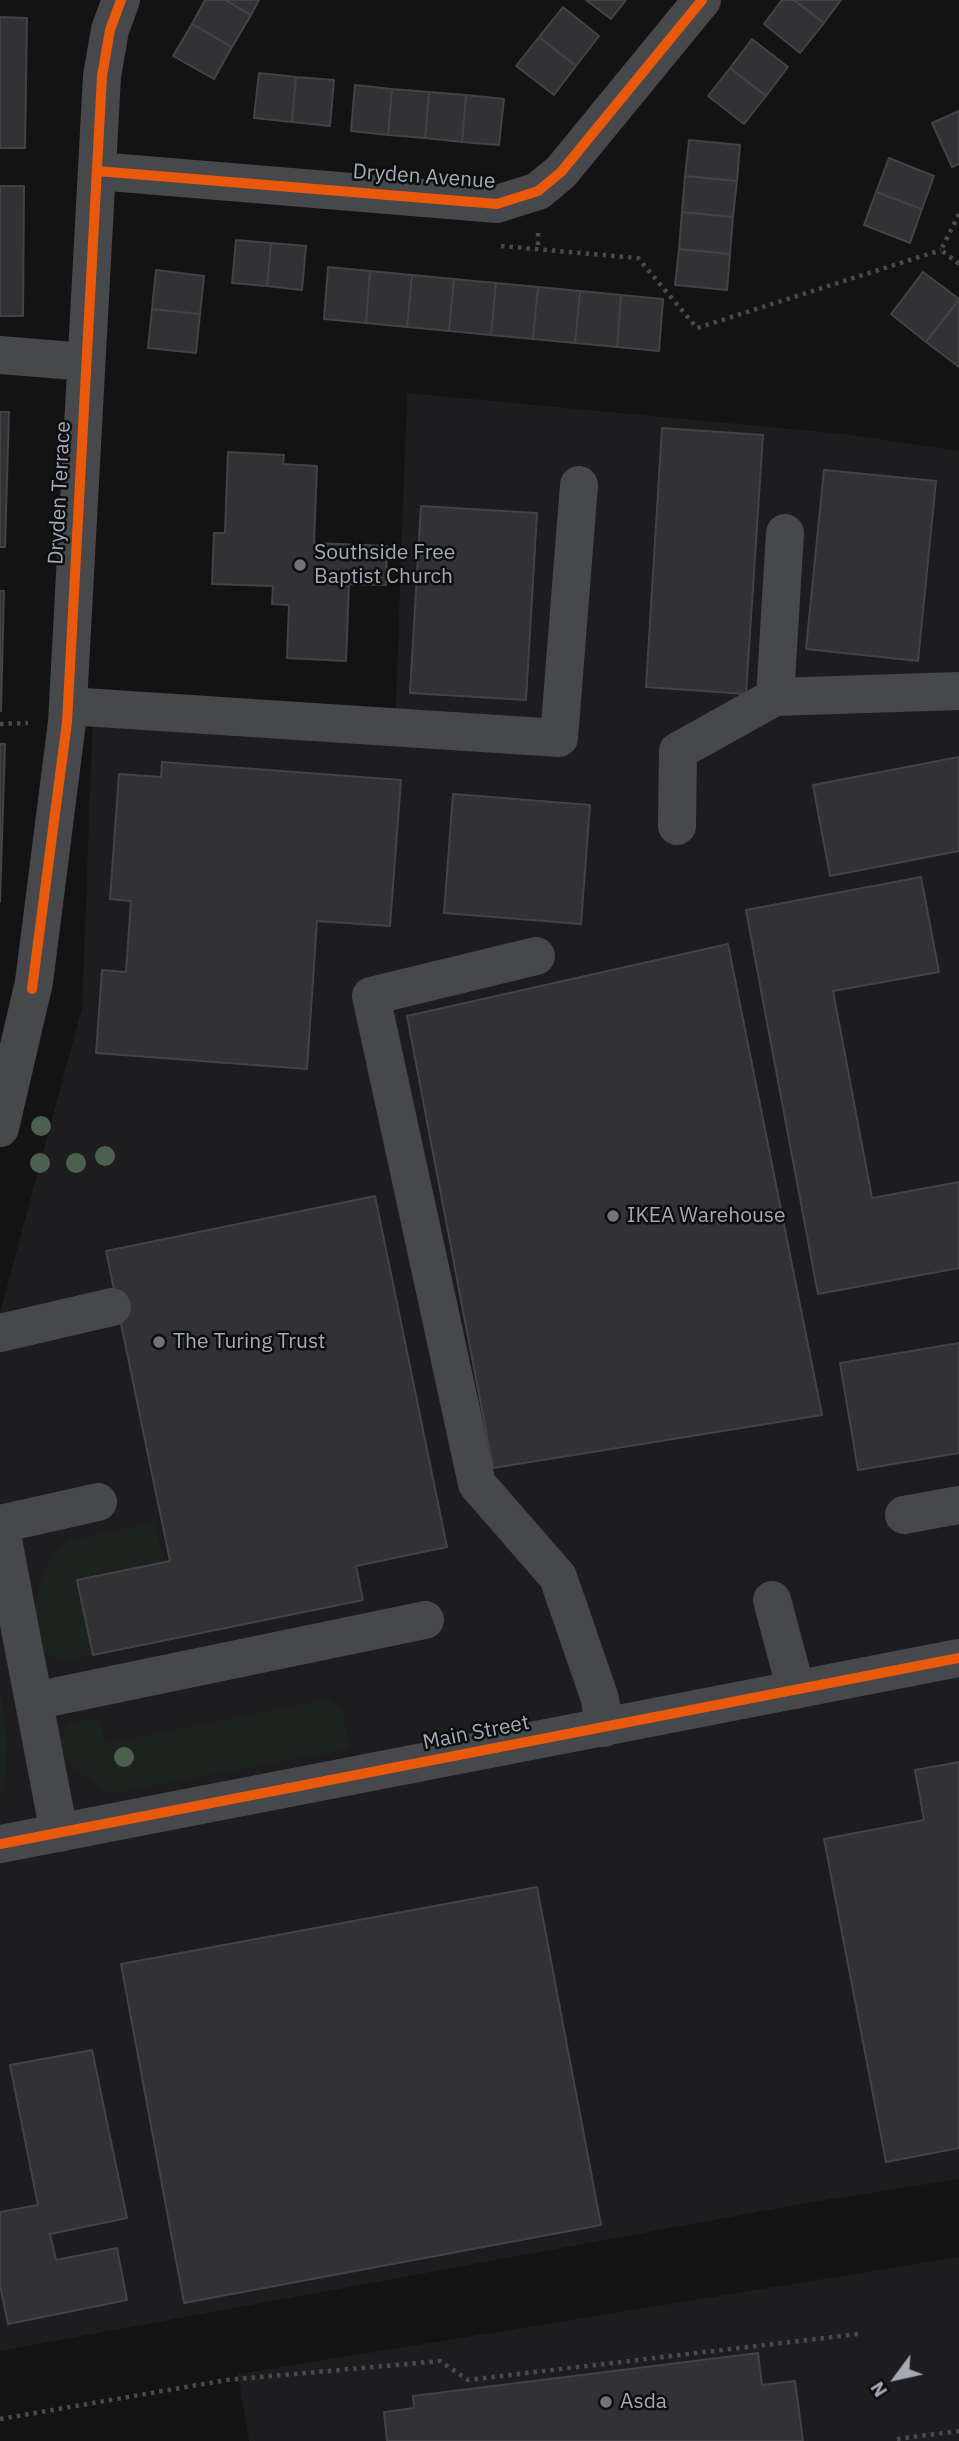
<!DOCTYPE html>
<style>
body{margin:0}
#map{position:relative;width:959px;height:2441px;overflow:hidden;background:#131313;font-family:"IBM Plex Sans",sans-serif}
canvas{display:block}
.north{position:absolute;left:861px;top:2343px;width:70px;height:70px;-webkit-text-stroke:5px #0d0e0f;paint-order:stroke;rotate:237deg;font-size:19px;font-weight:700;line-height:28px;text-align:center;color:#a4a9b5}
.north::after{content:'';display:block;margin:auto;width:24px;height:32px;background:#a4a9b5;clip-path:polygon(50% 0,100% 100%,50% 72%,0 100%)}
</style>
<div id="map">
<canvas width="959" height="2441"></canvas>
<div class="north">N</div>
</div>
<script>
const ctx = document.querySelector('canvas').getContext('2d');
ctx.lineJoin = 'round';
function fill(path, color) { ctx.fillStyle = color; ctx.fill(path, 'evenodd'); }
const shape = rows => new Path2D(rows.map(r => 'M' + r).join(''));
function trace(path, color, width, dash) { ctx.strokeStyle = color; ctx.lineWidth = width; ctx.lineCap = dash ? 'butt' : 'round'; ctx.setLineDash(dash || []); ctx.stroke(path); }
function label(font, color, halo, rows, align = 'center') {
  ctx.font = font + ' "IBM Plex Sans",sans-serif'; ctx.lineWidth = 5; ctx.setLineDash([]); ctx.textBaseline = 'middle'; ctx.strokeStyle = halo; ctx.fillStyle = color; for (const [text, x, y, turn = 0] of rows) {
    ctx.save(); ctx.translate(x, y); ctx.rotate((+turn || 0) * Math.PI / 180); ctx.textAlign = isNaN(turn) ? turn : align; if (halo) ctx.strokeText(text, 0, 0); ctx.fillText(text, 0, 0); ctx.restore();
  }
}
fill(shape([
 [407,393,844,434,959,451,959,2179,812,2202,0,2351,0,1313,82,1008,93,714,395,729],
 [959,2257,959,2441,249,2441,238,2374]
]), '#1d1d1f');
fill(shape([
 [155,1522,164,1562,77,1580,93,1655,65,1662,47,1653,36,1638,34,1612,40,1582,52,1555,70,1540],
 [0,1643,1,1696,7,1742,5,1782,0,1800],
 [328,1699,342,1710,350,1749,110,1794,72,1767,61,1753,61,1739,68,1724,99,1717,105,1743]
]), '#1c221d');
const building = shape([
 [205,0,225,0,251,15,232,47,192,24,205,0],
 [225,0,259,0,251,15,225,0],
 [586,0,626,0,611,19,586,0],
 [782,0,794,0,824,23,800,53,764,24,782,0],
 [794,0,841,0,824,23,794,0],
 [563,7,599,36,576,66,539,37,563,7],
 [0,17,27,18,25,148,0,148,0,17],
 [192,24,232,47,214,79,173,56,192,24],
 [539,37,576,66,554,95,516,66,539,37],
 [752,39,788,67,766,96,730,68,752,39],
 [730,68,766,96,744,124,708,96,730,68],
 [259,73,296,77,292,122,254,118,259,73],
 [296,77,334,80,330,126,292,122,296,77],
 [355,85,392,89,388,135,351,131,355,85],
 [392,89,429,92,425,138,388,135,392,89],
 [429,92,466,95,462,142,425,138,429,92],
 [466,95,504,99,499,145,462,142,466,95],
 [959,111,959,164,952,167,932,123,959,111],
 [689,140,740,145,737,181,685,176,689,140],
 [889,158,934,176,922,209,876,192,889,158],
 [685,176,737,181,733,217,682,212,685,176],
 [0,186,24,186,23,316,0,316,0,186],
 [876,192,922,209,910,243,864,225,876,192],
 [682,212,733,217,730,254,679,249,682,212],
 [236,240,271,243,267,286,232,283,236,240],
 [271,243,306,246,302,290,267,286,271,243],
 [679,249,730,254,727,290,675,285,679,249],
 [328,267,370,271,366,323,324,319,328,267],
 [156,270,204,276,200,314,152,309,156,270],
 [370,271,412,275,407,327,366,323,370,271],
 [923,272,959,299,926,342,891,314,923,272],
 [412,275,454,279,449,331,407,327,412,275],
 [454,279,496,283,491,335,449,331,454,279],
 [496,283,538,287,533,339,491,335,496,283],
 [538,287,580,291,575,343,533,339,538,287],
 [580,291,621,295,617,347,575,343,580,291],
 [621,295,663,299,659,351,617,347,621,295],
 [959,300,959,367,926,342,959,300],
 [152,309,200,314,196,353,148,348,152,309],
 [0,412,9,412,5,547,0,547,0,412],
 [662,428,763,435,746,694,646,687,662,428],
 [228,452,284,455,283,464,317,466,314,543,387,546,386,585,349,584,346,661,287,658,289,605,272,604,273,586,212,584,214,533,225,533,228,452],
 [824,470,936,481,918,661,806,649,824,470],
 [421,506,537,513,526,700,410,693,421,506],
 [0,591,4,591,1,711,0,711,0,591],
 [0,744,5,744,0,902,0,744],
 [959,757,959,851,830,876,813,785,959,757],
 [162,762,401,780,390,926,317,921,307,1069,96,1053,102,970,126,972,131,901,110,899,119,774,161,777,162,762],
 [453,794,590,805,581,924,444,913,453,794],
 [921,877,939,972,833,991,872,1198,959,1182,959,1268,818,1294,746,910,921,877],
 [728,944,822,1415,493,1468,407,1016,728,944],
 [375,1196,447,1547,356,1566,363,1600,93,1655,77,1580,170,1561,106,1251,375,1196],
 [959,1343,959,1453,858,1470,840,1363,959,1343],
 [959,1762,959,2148,886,2162,824,1839,924,1820,915,1770,959,1762],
 [537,1887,601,2225,184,2303,121,1964,537,1887],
 [92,2050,127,2218,50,2234,56,2260,117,2248,127,2300,8,2324,0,2286,0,2212,38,2205,10,2065,92,2050],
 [758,2353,762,2385,795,2381,803,2441,387,2441,384,2412,414,2408,413,2396,758,2353]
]);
fill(building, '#323234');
trace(building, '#424347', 2);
trace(shape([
 [959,214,941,250,959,264],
 [538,233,538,250],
 [501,246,638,258,697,328,941,250],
 [0,724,28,723],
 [0,2419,227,2380,440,2361,468,2380,858,2334],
 [897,2439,959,2431]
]), '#494a4e', 4.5, [3.5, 5]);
trace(shape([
 [97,171,497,204,538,191,561,172,702,0],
 [0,355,86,362],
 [775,697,785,533],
 [68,706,559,738,579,485],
 [677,826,678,751,775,697,959,691],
 [536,956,371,996,477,1484,558,1577,600,1699,604,1728],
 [0,1128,34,982,67,722,102,76,110,30,121,0],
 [0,1333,112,1307],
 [904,1515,959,1505],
 [772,1600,796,1690],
 [34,1701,425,1620],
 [59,1833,0,1524,98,1502],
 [0,1844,959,1658]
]), '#47484c', 38);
trace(shape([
 [97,171,497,204,538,191,561,172,702,0],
 [32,989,67,722,102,76,110,30,121,0],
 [0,1844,959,1658]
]), '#e8590c', 10);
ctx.fillStyle = '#4c614d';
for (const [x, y] of [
 [41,1126],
 [105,1156],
 [40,1163],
 [76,1163],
 [124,1757]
]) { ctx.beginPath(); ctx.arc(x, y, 10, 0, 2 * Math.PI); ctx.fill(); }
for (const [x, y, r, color] of [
 [300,565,7,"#71747c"],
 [613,1216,7,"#71747c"],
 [159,1342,7,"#71747c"],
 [606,2402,7,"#71747c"]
]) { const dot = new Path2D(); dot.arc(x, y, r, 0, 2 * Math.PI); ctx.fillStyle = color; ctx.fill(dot); trace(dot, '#0d0e0f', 2.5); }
label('21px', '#a4a9b5', '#0d0e0f', [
 ["Dryden Avenue",424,177,4],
 ["Dryden Terrace",60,493,-87],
 ["Main Street",476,1733,-11]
]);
label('21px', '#a4a9b5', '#0d0e0f', [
 ["Southside Free",314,553],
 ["Baptist Church",314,577],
 ["IKEA Warehouse",627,1216],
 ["The Turing Trust",173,1342],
 ["Asda",620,2402]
], 'left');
</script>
